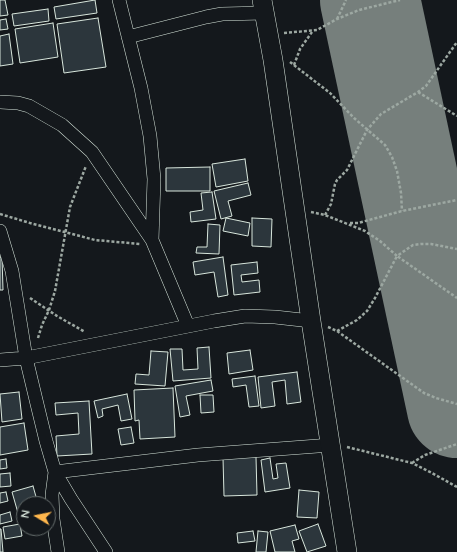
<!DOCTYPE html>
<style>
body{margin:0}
#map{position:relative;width:457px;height:552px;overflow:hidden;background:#14181c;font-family:Quicksand,sans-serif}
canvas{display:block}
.north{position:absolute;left:16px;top:496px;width:40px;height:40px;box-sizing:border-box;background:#14181c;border:1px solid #626a69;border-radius:50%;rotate:280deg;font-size:11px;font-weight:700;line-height:16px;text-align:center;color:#d8e6dc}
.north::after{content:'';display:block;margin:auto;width:14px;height:18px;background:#ffb74d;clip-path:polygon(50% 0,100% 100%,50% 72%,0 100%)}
</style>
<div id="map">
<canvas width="457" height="552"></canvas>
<div class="north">N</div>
</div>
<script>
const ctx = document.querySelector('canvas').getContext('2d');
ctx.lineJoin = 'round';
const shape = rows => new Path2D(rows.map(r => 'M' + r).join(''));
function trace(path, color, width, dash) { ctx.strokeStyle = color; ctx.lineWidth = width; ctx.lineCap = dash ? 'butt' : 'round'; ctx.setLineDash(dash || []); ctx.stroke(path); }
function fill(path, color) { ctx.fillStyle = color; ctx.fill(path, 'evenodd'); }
trace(shape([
 [370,0,457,408]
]), '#767f7c', 100);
const building = shape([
 [0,0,5,0,8,15,0,16,0,0],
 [95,0,97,13,56,19,54,7,95,0],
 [48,9,49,21,14,26,12,14,48,9],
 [98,18,106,67,64,73,57,24,98,18],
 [6,19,8,29,0,30,0,20,6,19],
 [53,23,58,57,20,63,15,29,53,23],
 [9,34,13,64,0,66,0,36,9,34],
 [245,159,248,181,216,187,212,164,245,159],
 [210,167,210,191,166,191,166,168,210,167],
 [248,183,251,195,228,201,232,216,221,219,214,191,248,183],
 [212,192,216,219,191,222,190,212,203,210,201,193,212,192],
 [226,218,250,223,248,236,223,231,226,218],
 [252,218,272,219,271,247,252,246,252,218],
 [208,224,220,225,219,254,196,253,197,247,207,247,208,224],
 [0,257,2,257,3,290,0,290,0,257],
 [223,257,228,295,218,297,214,272,195,275,193,262,223,257],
 [257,262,258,273,241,275,242,282,259,280,260,292,234,295,231,265,257,262],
 [209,347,211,378,173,381,170,349,182,349,183,370,198,369,197,348,209,347],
 [250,350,253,370,229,374,227,353,250,350],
 [151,351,168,352,165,386,135,384,136,374,149,375,151,351],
 [297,372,301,402,287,404,285,380,272,382,275,406,261,408,258,377,297,372],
 [255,376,259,406,249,407,246,385,233,387,232,379,255,376],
 [211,380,213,391,186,396,190,415,180,417,175,386,211,380],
 [173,388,175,437,140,439,139,420,135,421,134,390,173,388],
 [19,392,22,419,2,422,0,394,19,392],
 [127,394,132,419,121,421,118,405,102,409,103,416,98,418,94,401,127,394],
 [200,395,213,395,214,412,201,413,200,395],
 [89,401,92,454,57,456,56,436,79,434,78,413,56,415,55,403,89,401],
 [24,423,28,450,0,455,0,427,24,423],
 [131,427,134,443,121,445,118,429,131,427],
 [256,457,257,495,224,496,223,458,256,457],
 [270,458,273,479,278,478,276,464,286,463,290,488,265,492,261,460,270,458],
 [6,459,7,468,0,469,0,460,6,459],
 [10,473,11,486,0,487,0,474,10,473],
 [33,486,38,504,24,504,24,519,20,520,12,492,33,486],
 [299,490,319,492,317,518,297,517,299,490],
 [6,492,8,501,0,503,0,493,6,492],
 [10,512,12,521,0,524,0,515,10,512],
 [20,524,22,536,5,539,3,527,20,524],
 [318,524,326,546,307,552,299,531,318,524],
 [295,525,299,539,292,541,295,552,275,552,270,531,295,525],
 [0,529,1,529,3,552,0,552,0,529],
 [253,531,255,541,238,543,237,533,253,531],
 [258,531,268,532,266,552,256,552,258,531]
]);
fill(building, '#2c363c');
trace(building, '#d8e6dc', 1);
const street = shape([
 [119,0,141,88,150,136,154,179,152,240],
 [128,37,206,17,222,14,264,13],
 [0,102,18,103,29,106,62,125,92,152,152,240,188,326],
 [0,231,12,271,26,358,37,404,46,441,55,472,71,499,106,552],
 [0,360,26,358,214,321,245,316,275,317,311,321],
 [58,552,53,519,52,495,55,472,198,455,331,445]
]);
const secondary = shape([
 [262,0,273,60,311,321,347,552]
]);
trace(street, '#d8e6dc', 14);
trace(secondary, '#d8e6dc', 20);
trace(shape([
 [337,19,346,0],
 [284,33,317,30,337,19,359,10,400,0],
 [290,62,330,93,354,118,385,145,392,157,397,171,401,193,402,211],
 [294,65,300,49,312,32],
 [418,92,457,116],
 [311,212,325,215,365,231,380,241,397,256,413,245,421,244,431,244,457,249],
 [0,214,30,223,95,240,140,244],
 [325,215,331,204,335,184,337,180,347,170,367,130,381,114,418,92,426,86,457,42],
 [350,223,358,223,402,211,457,200],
 [30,298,57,316,85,332],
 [328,327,337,331,424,393,436,398,457,404],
 [337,331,357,320,367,311,375,298,397,256,457,298],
 [38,338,42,325,49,310,55,291,70,207,86,166],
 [347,447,412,463,432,473,457,487],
 [412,463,425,455,457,444]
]), '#9da8a2', 2.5, [3, 2]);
trace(street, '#14181c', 13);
trace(secondary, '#14181c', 19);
</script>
